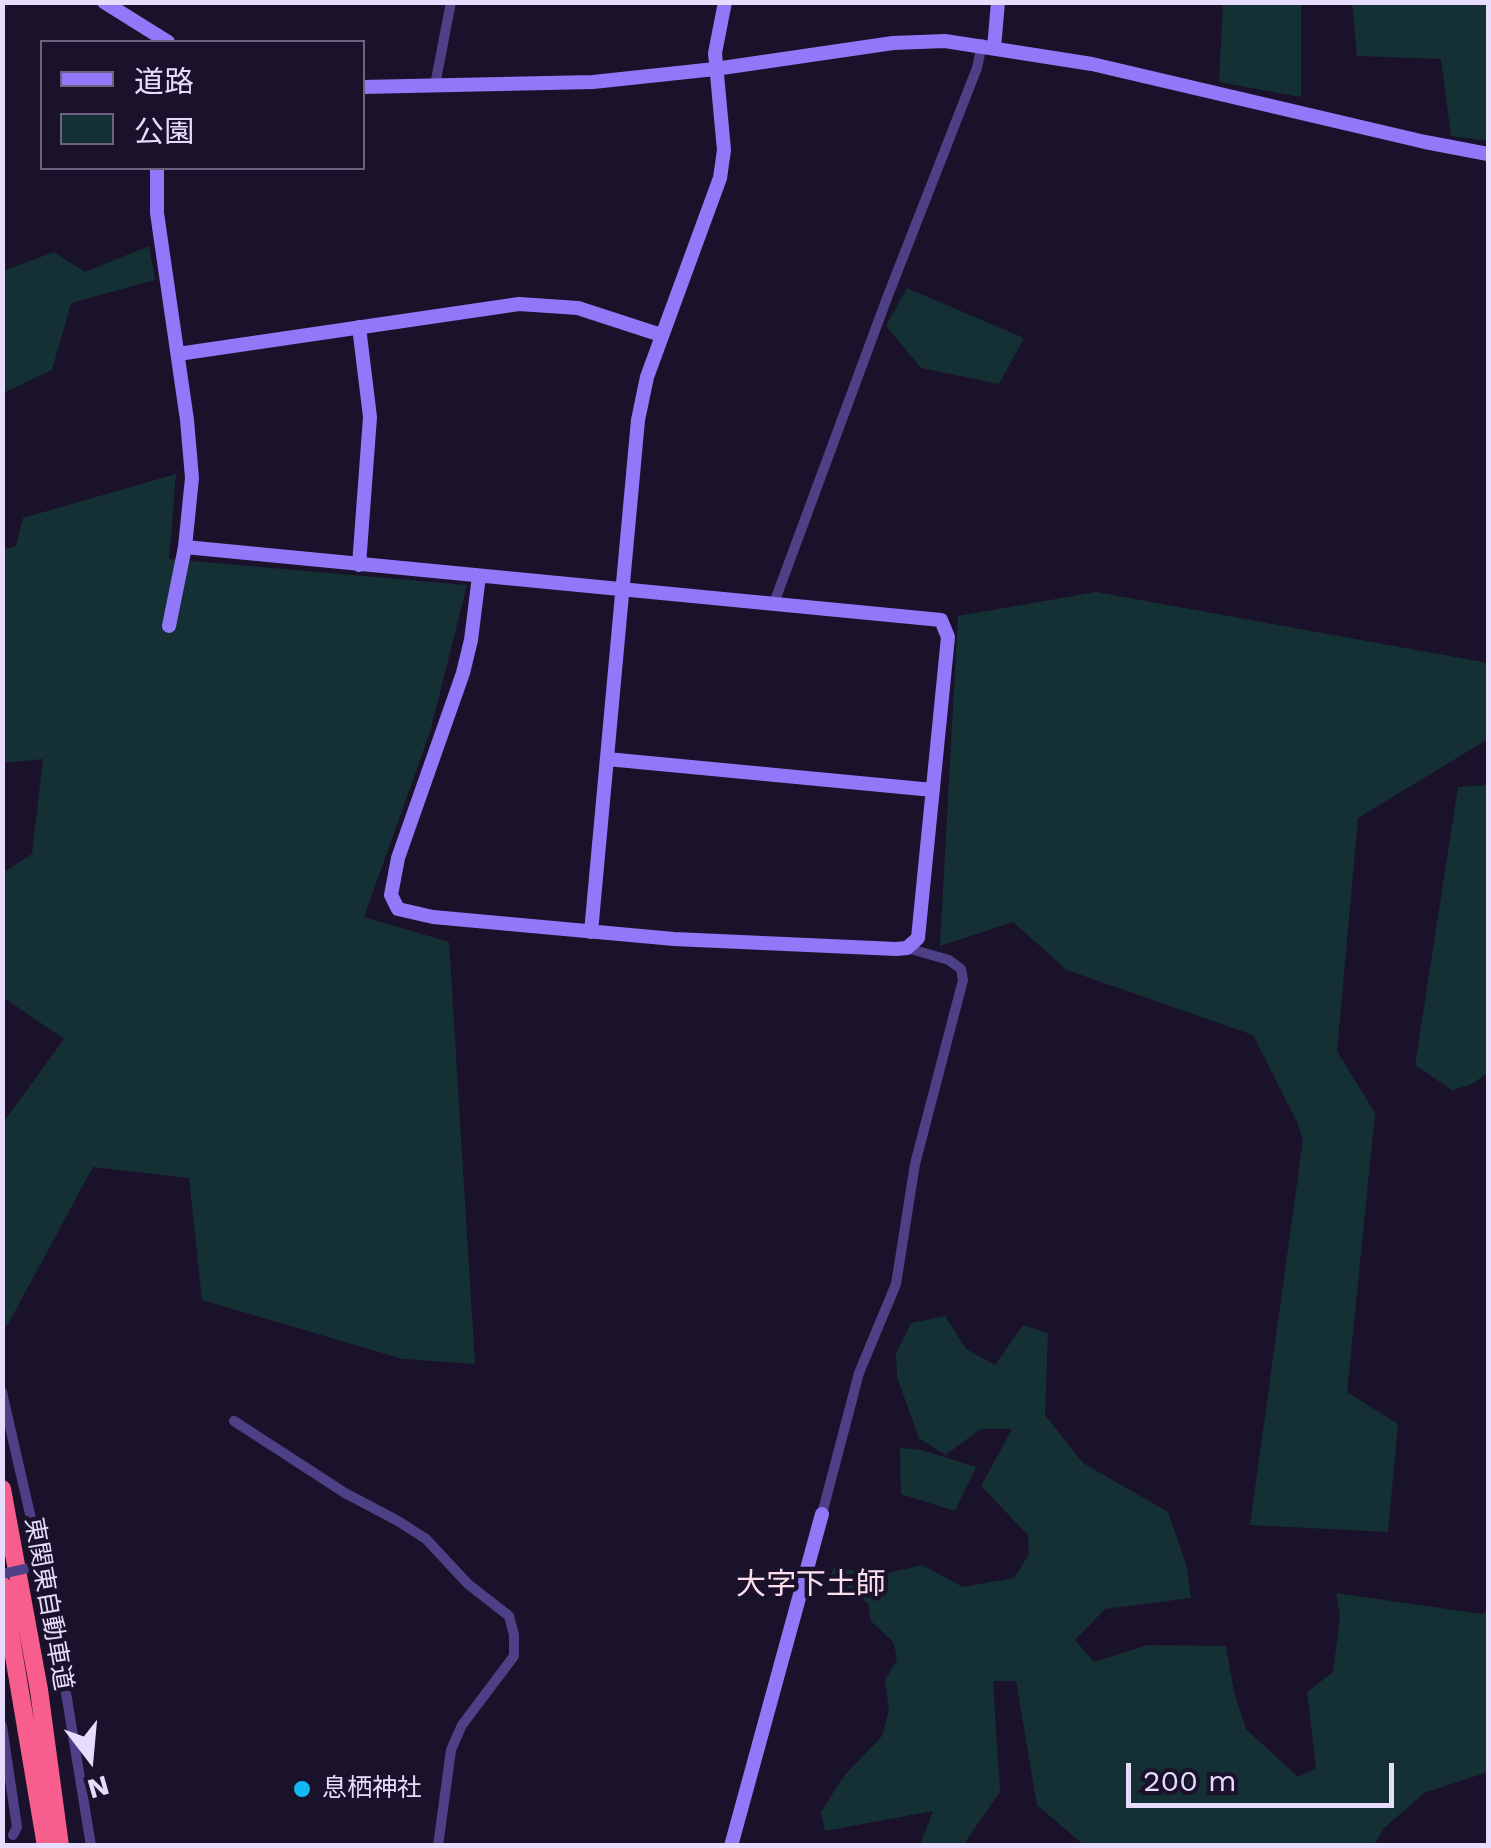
<!DOCTYPE html>
<meta charset="utf-8">
<style>
body{margin:0}
#map{position:relative;width:1491px;height:1848px;overflow:hidden;background:#1a122a;font-family:"Work Sans","Noto Sans JP",sans-serif}
canvas{display:block}
.frame{position:absolute;inset:0;border:5px solid #e6ddfd;pointer-events:none}
.legend{position:absolute;left:40px;top:40px;width:325px;height:130px;box-sizing:border-box;background:#1a122a;border:2px solid #6c637e;margin:0;padding:12px 18px;list-style:none;font-size:30px;color:#e6ddfd}
.legend li{display:flex;align-items:center;gap:20px;height:50px}
.legend b{width:50px;border:2px solid #6c637e}
.north{position:absolute;left:40px;top:1708px;width:100px;height:100px;-webkit-text-stroke:8px #1a122a;paint-order:stroke;rotate:164deg;font-size:28px;font-weight:700;line-height:40px;text-align:center;color:#e6ddfd}
.north::after{content:'';display:block;margin:auto;width:35px;height:45px;background:#e6ddfd;clip-path:polygon(50% 0,100% 100%,50% 72%,0 100%)}
.scale{position:absolute;left:1126px;top:1763px;width:268px;height:45px;box-sizing:border-box;border:5px solid #e6ddfd;border-top:0;padding-left:12px;font-size:30px;line-height:35px;white-space:nowrap;color:#e6ddfd;-webkit-text-stroke:8px #1a122a;paint-order:stroke}
</style>
<div id="map">
<canvas width="1491" height="1848"></canvas>
<div class="frame"></div>
<ul class="legend">
<li><b style="height:12px;background:#9178f9"></b>道路</li>
<li><b style="height:28px;background:#153034"></b>公園</li>
</ul>
<div class="north">N</div>
<div class="scale">200 m</div>
</div>
<script>
const ctx = document.querySelector('canvas').getContext('2d');
ctx.lineJoin = 'round';
function fill(path, color) { ctx.fillStyle = color; ctx.fill(path, 'evenodd'); }
const shape = rows => new Path2D(rows.map(r => 'M' + r).join(''));
function trace(path, color, width, dash) { ctx.strokeStyle = color; ctx.lineWidth = width; ctx.lineCap = dash ? 'butt' : 'round'; ctx.setLineDash(dash || []); ctx.stroke(path); }
function label(font, color, halo, rows, align = 'center') {
  ctx.font = font + ' "Work Sans","Noto Sans JP",sans-serif'; ctx.lineWidth = 9; ctx.setLineDash([]); ctx.textBaseline = 'middle'; ctx.strokeStyle = halo; ctx.fillStyle = color; for (const [text, x, y, turn = 0] of rows) {
    ctx.save(); ctx.translate(x, y); ctx.rotate((+turn || 0) * Math.PI / 180); ctx.textAlign = isNaN(turn) ? turn : align; if (halo) ctx.strokeText(text, 0, 0); ctx.fillText(text, 0, 0); ctx.restore();
  }
}
fill(shape([
 [1223,3,1301,3,1301,97,1219,82],
 [1352,3,1487,3,1488,141,1451,136,1441,59,1357,56],
 [149,246,155,280,71,303,52,370,3,393,3,473,3,271,54,252,85,272],
 [907,288,1024,338,999,384,921,368,886,326],
 [176,474,169,559,467,585,430,732,364,917,449,942,475,1364,403,1359,202,1300,189,1178,93,1167,7,1326,3,1322,3,1123,64,1039,3,997,3,873,32,854,43,759,3,763,2,550,16,546,23,518],
 [1096,592,1488,663,1488,739,1358,818,1337,1051,1375,1113,1347,1392,1398,1424,1388,1532,1250,1525,1303,1140,1297,1122,1253,1035,1067,970,1013,922,940,946,958,616],
 [1488,785,1488,1073,1470,1085,1452,1090,1415,1065,1458,787],
 [945,1316,966,1349,995,1365,1023,1325,1048,1333,1045,1415,1083,1463,1168,1512,1186,1564,1191,1598,1105,1609,1075,1640,1094,1662,1148,1645,1226,1646,1234,1692,1246,1729,1298,1777,1316,1768,1307,1692,1333,1672,1340,1617,1336,1593,1483,1614,1488,1610,1488,1772,1424,1793,1384,1828,1374,1845,1084,1845,1037,1805,1016,1681,993,1681,1000,1792,963,1845,920,1845,933,1811,825,1831,821,1812,844,1776,882,1736,889,1710,885,1680,897,1660,894,1643,871,1621,868,1603,828,1580,835,1566,875,1576,922,1565,963,1587,1014,1578,1029,1554,1028,1535,981,1486,1012,1429,981,1429,945,1455,919,1438,897,1377,896,1353,911,1323],
 [900,1448,922,1450,976,1467,955,1511,901,1494]
]), '#153034');
trace(shape([
 [435,85,451,2],
 [774,603,887,298,977,68,982,44],
 [2,1392,54,1619,91,1846],
 [234,1421,345,1493,398,1521,426,1539,468,1584,509,1616,514,1635,514,1656,462,1725,451,1750,438,1846],
 [822,1514,859,1373,896,1284,915,1164,963,980,961,969,949,960,907,948],
 [2,1726,17,1827,13,1835]
]), '#4e4086', 10);
trace(shape([
 [104,2,168,42],
 [994,48,998,2],
 [362,87,593,82,715,69,893,43,945,41,1092,64,1425,142,1488,154],
 [157,168,157,213,187,420,192,478,185,547,169,626],
 [178,354,519,304,578,308,661,335],
 [185,547,941,620,948,637,918,938,907,948,896,949,674,939,433,917,398,909,391,895,398,858,463,673,471,640,479,576],
 [359,565,370,417,359,327],
 [607,759,933,790],
 [591,932,638,420,647,377,720,178,724,150,715,53,725,2],
 [731,1846,822,1514]
]), '#9178f9', 14);
trace(shape([
 [2,1489,39,1690,60,1846],
 [2,1585,46,1846]
]), '#f75e8e', 18);
trace(shape([
 [2,1574,37,1566]
]), '#4e4086', 10);
for (const [x, y, r, color] of [
 [302,1789,10,"#12b8f4"]
]) { const dot = new Path2D(); dot.arc(x, y, r, 0, 2 * Math.PI); ctx.fillStyle = color; ctx.fill(dot); trace(dot, '#1a122a', 4); }
label('25px', '#e6ddfd', '#1a122a', [
 ["東関東自動車道",48,1604,80]
]);
label('25px', '#e6ddfd', '#1a122a', [
 ["息栖神社",322,1789]
], 'left');
label('30px', '#fddeed', '#1a122a', [
 ["大字下土師",811,1585]
]);
</script>
